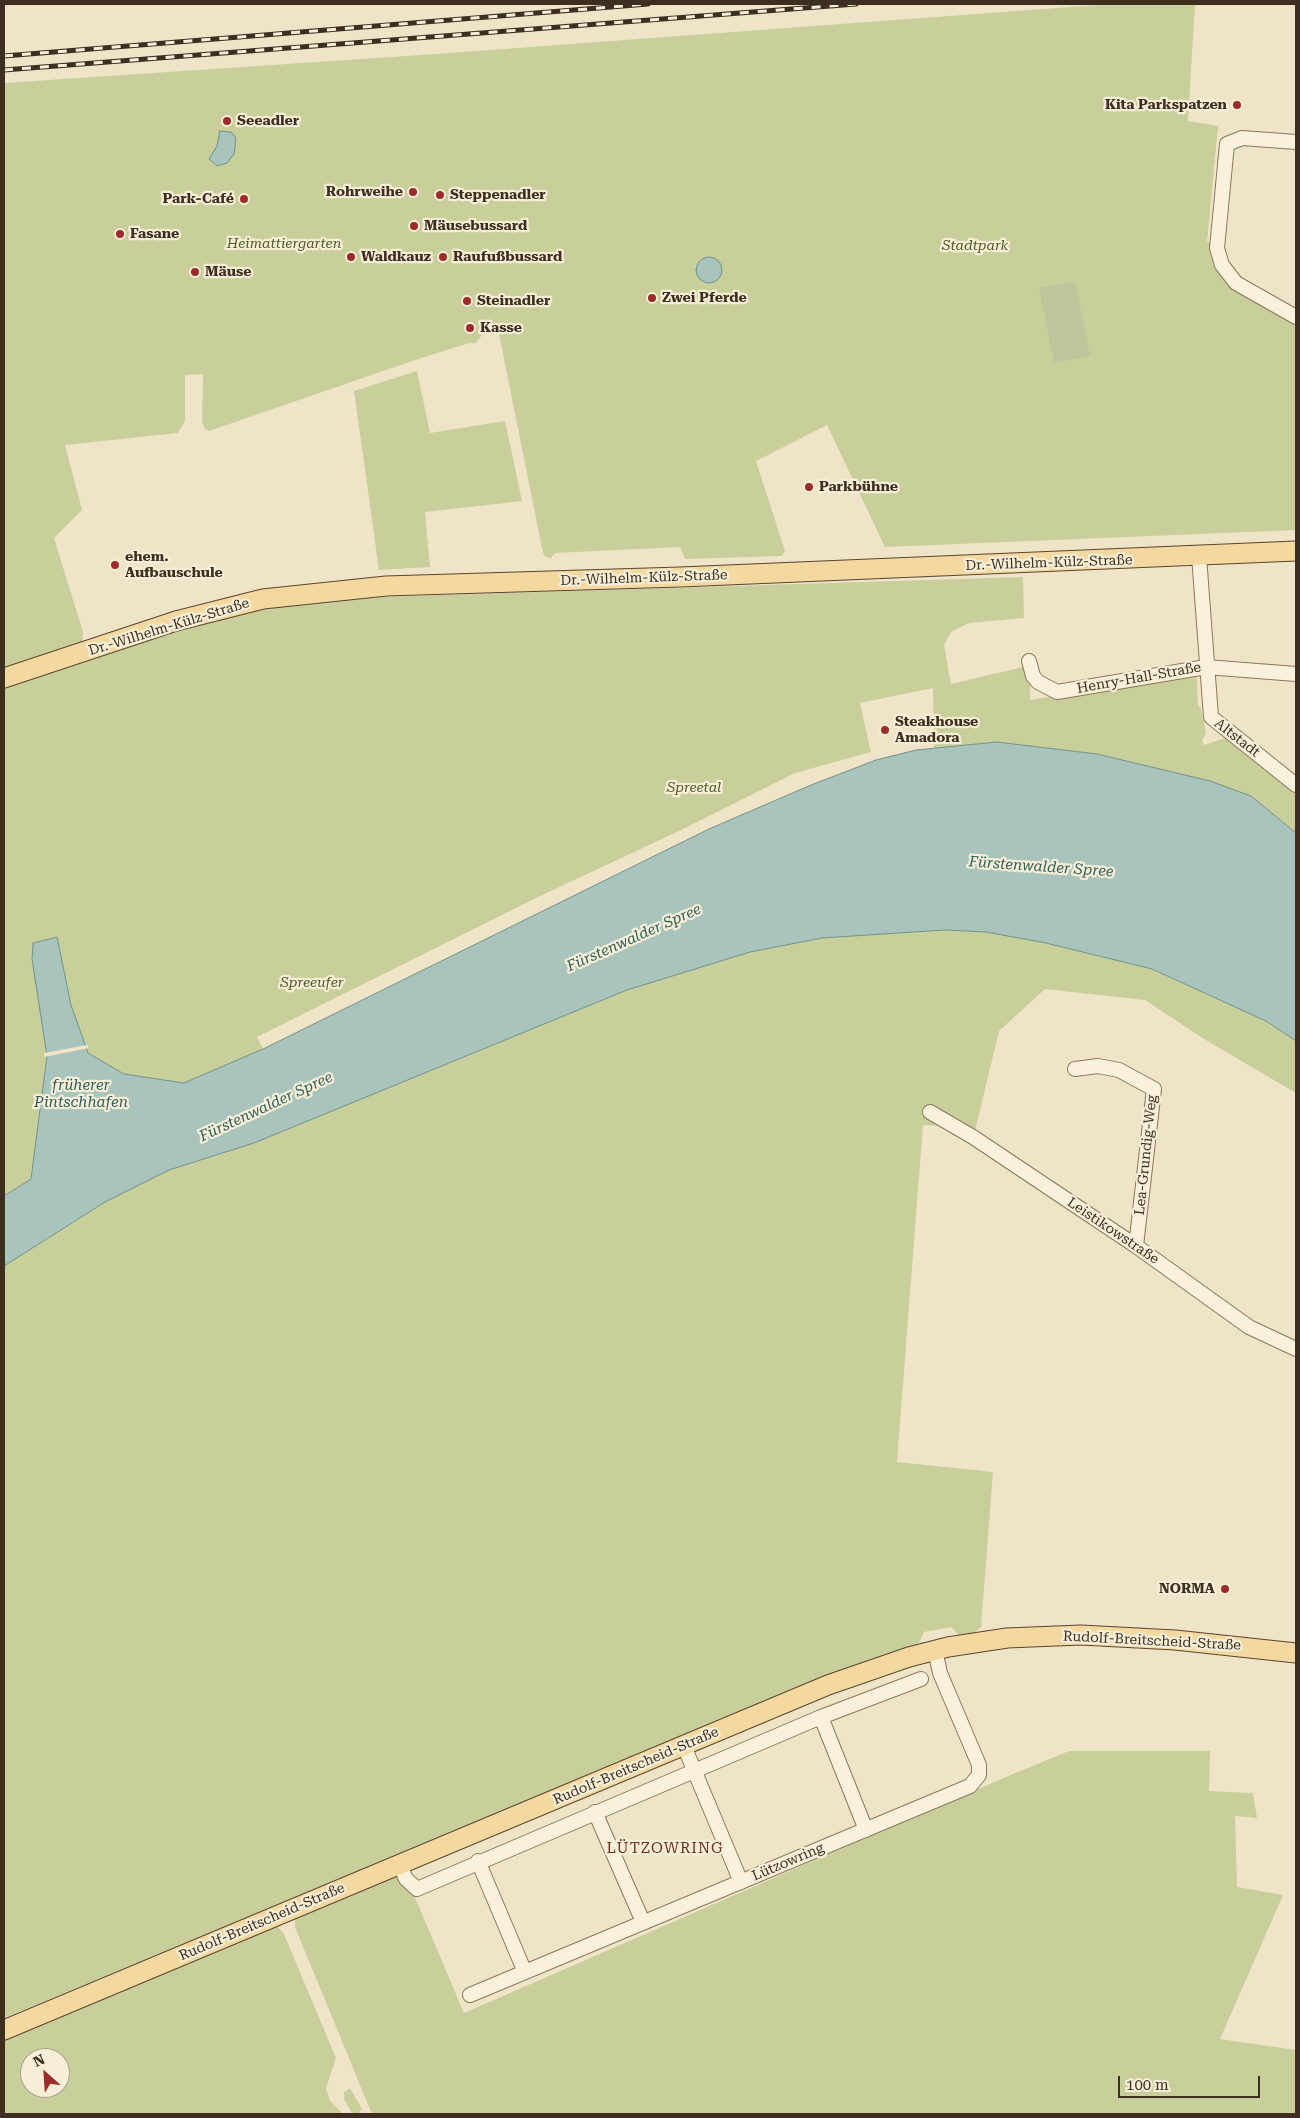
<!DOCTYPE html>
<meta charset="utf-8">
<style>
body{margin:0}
#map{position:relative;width:1300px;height:2118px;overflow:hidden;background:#f0e4c8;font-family:"Roboto Serif",serif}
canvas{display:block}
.frame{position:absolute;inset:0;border:5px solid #3d2e20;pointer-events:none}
.north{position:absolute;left:20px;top:2048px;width:50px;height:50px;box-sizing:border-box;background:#f7eed8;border:1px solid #ada18e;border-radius:50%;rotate:334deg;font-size:14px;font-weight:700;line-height:20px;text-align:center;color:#3d2e20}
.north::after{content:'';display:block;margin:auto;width:18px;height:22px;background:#9e2a2b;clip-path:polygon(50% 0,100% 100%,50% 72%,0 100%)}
.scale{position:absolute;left:1118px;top:2076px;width:142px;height:22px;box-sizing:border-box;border:2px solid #3d2e20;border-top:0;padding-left:6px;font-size:15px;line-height:18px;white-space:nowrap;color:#3d2e20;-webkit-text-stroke:4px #f7eed8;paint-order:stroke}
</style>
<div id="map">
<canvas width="1300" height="2118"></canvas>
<div class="frame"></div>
<div class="north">N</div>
<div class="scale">100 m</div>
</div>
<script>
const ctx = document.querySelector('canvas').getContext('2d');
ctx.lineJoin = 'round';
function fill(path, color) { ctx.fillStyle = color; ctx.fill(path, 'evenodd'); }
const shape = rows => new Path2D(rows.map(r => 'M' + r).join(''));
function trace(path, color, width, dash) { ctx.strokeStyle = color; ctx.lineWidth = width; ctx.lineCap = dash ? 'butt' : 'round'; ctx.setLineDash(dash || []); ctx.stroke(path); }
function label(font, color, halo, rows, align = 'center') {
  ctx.font = font + ' "Roboto Serif",serif'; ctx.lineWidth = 4.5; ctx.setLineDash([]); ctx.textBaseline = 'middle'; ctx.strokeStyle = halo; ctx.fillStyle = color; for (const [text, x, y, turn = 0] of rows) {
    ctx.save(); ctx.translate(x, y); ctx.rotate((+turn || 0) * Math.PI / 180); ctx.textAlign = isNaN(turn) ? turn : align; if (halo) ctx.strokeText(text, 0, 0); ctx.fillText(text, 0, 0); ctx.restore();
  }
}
fill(shape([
 [1111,4,1195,4,1188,121,1218,126,1207,242,1212,243,1213,264,1222,278,1234,290,1296,324,1296,530,885,547,827,425,756,461,785,551,782,556,685,559,680,547,555,553,551,558,546,557,543,553,498,329,485,331,476,343,469,343,415,360,209,431,205,429,202,422,203,374,185,375,185,421,178,433,65,445,82,510,54,538,83,632,82,644,4,668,4,83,436,54],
 [417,371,430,433,505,421,522,501,425,512,430,567,379,570,354,391],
 [1023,577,1024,618,969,623,951,632,944,645,951,684,1023,667,1030,677,1030,700,1191,674,1197,678,1198,705,1201,709,1206,733,1202,741,1204,745,1228,737,1296,790,1296,833,1251,796,1210,781,1097,754,997,742,934,748,933,688,860,703,871,752,795,773,679,831,538,897,257,1037,263,1049,184,1083,124,1074,87,1053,71,1005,57,937,33,943,47,1056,31,1179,4,1196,4,685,172,629,265,606,378,597],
 [944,930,986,932,1046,943,1152,969,1266,1021,1296,1041,1296,1093,1204,1039,1145,1000,1045,989,999,1031,975,1131,938,1111,939,1126,923,1125,897,1462,993,1472,981,1627,974,1633,958,1635,952,1627,924,1632,918,1644,657,1748,4,2018,4,1266,105,1202,169,1170,254,1143,627,990,750,952,822,938],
 [1069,1751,1210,1751,1209,1791,1253,1793,1257,1818,1235,1816,1237,1887,1283,1895,1220,2039,1296,2050,1295,2114,372,2114,295,1927,295,1917,395,1875,414,1895,464,2013,1001,1779],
 [274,1924,283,1932,336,2058,326,2088,330,2101,343,2114,4,2114,4,2037],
 [30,2058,60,2058,60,2088,30,2088],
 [350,2088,362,2109,358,2114,352,2113,344,2099,344,2092]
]), '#c9cf9b');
fill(shape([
 [1075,281,1090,356,1054,363,1039,288]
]), '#bfc49a');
const water = shape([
 [220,131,231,132,236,138,234,154,227,163,217,166,209,159,217,146,220,131],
 '696 270a13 13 0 1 1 26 0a13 13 0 1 1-26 0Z',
 [997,742,1097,754,1210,781,1251,796,1296,833,1296,1041,1266,1021,1152,969,1046,943,986,932,944,930,822,938,750,952,627,990,254,1143,169,1170,105,1202,4,1266,4,1196,31,1179,47,1056,32,959,33,943,57,937,71,1005,88,1053,124,1074,184,1083,263,1049,709,829,811,785,876,760,916,750,997,742]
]);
fill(water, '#a9c4bc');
trace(water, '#6f938a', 1);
fill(shape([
 [87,1045,89,1048,44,1057,44,1053]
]), '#f0e4c8');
const minor = shape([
 [1296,142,1242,138,1227,144,1217,248,1222,265,1236,283,1296,317],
 [1199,556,1211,717,1296,785],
 [1029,661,1033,676,1038,682,1057,692,1206,667,1296,674],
 [1075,1069,1098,1066,1119,1070,1154,1089,1136,1246],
 [930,1112,973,1137,1136,1246,1249,1327,1296,1349],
 [821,1717,866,1830],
 [684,1746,741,1882],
 [595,1812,643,1922],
 [478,1861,524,1970],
 [400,1865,406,1879,417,1889,821,1717,921,1679],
 [470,1995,970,1786,979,1775,979,1765,940,1673,935,1650]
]);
const major = shape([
 [4,678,176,621,263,599,386,586,680,577,1296,551],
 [4,2030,828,1685,909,1657,948,1647,1007,1638,1081,1635,1175,1640,1296,1653]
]);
trace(minor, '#8d765c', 16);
trace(major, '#5b4430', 21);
trace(minor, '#faf1dc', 14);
trace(major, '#f3d9a0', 19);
const rail = shape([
 [4,56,648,4],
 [4,70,856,4]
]);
trace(rail, '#3d2e20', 5);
trace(rail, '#f7eed8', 3, [9]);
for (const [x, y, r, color] of [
 [1237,105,5,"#9e2a2b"],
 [227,121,5,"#9e2a2b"],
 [413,192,5,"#9e2a2b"],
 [440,195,5,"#9e2a2b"],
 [244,199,5,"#9e2a2b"],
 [414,226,5,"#9e2a2b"],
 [120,234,5,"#9e2a2b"],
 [351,257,5,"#9e2a2b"],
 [443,257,5,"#9e2a2b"],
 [195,272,5,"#9e2a2b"],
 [652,298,5,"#9e2a2b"],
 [467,301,5,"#9e2a2b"],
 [470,328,5,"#9e2a2b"],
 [809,487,5,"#9e2a2b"],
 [115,565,5,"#9e2a2b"],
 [885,730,5,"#9e2a2b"],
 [1225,1589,5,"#9e2a2b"]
]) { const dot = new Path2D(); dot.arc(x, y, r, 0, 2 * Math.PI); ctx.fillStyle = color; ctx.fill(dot); trace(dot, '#f7eed8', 2); }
label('bold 14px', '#3d2e20', '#f7eed8', [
 ["Kita Parkspatzen",1227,105,"right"],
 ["Seeadler",237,121],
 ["Rohrweihe",403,192,"right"],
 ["Steppenadler",450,195],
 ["Park-Café",234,199,"right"],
 ["Mäusebussard",424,226],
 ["Fasane",130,234],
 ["Waldkauz",361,257],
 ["Raufußbussard",453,257],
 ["Mäuse",205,272],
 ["Zwei Pferde",662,298],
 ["Steinadler",477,301],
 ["Kasse",480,328],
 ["Parkbühne",819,487],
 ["ehem.",125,557],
 ["Aufbauschule",125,573],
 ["Steakhouse",895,722],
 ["Amadora",895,738],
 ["NORMA",1215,1589,"right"]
], 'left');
label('italic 14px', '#4d5a26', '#f7eed8', [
 ["Heimattiergarten",284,244],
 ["Stadtpark",975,246],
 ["Spreetal",694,788],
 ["Spreeufer",312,983]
]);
label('14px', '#3d2e20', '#f7eed8', [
 ["Dr.-Wilhelm-Külz-Straße",1049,563,-2],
 ["Dr.-Wilhelm-Külz-Straße",644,578,-2],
 ["Dr.-Wilhelm-Külz-Straße",169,627,-17],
 ["Henry-Hall-Straße",1139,678,-10],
 ["Altstadt",1237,738,38],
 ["Lea-Grundig-Weg",1146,1155,-84],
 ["Leistikowstraße",1113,1231,34],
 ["Rudolf-Breitscheid-Straße",1152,1641,3],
 ["Rudolf-Breitscheid-Straße",636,1766,-23],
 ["Lützowring",788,1862,-23],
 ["Rudolf-Breitscheid-Straße",262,1922,-23]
]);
label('italic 15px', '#2f5d5a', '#f7eed8', [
 ["Fürstenwalder Spree",1041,867,4],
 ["Fürstenwalder Spree",634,938,-24],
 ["früherer",81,1086],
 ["Pintschhafen",81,1103],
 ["Fürstenwalder Spree",266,1107,-25]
]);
ctx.letterSpacing = '1px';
label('15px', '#6b2e1e', '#f7eed8', [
 ["LÜTZOWRING",665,1849]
]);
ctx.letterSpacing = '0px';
</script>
